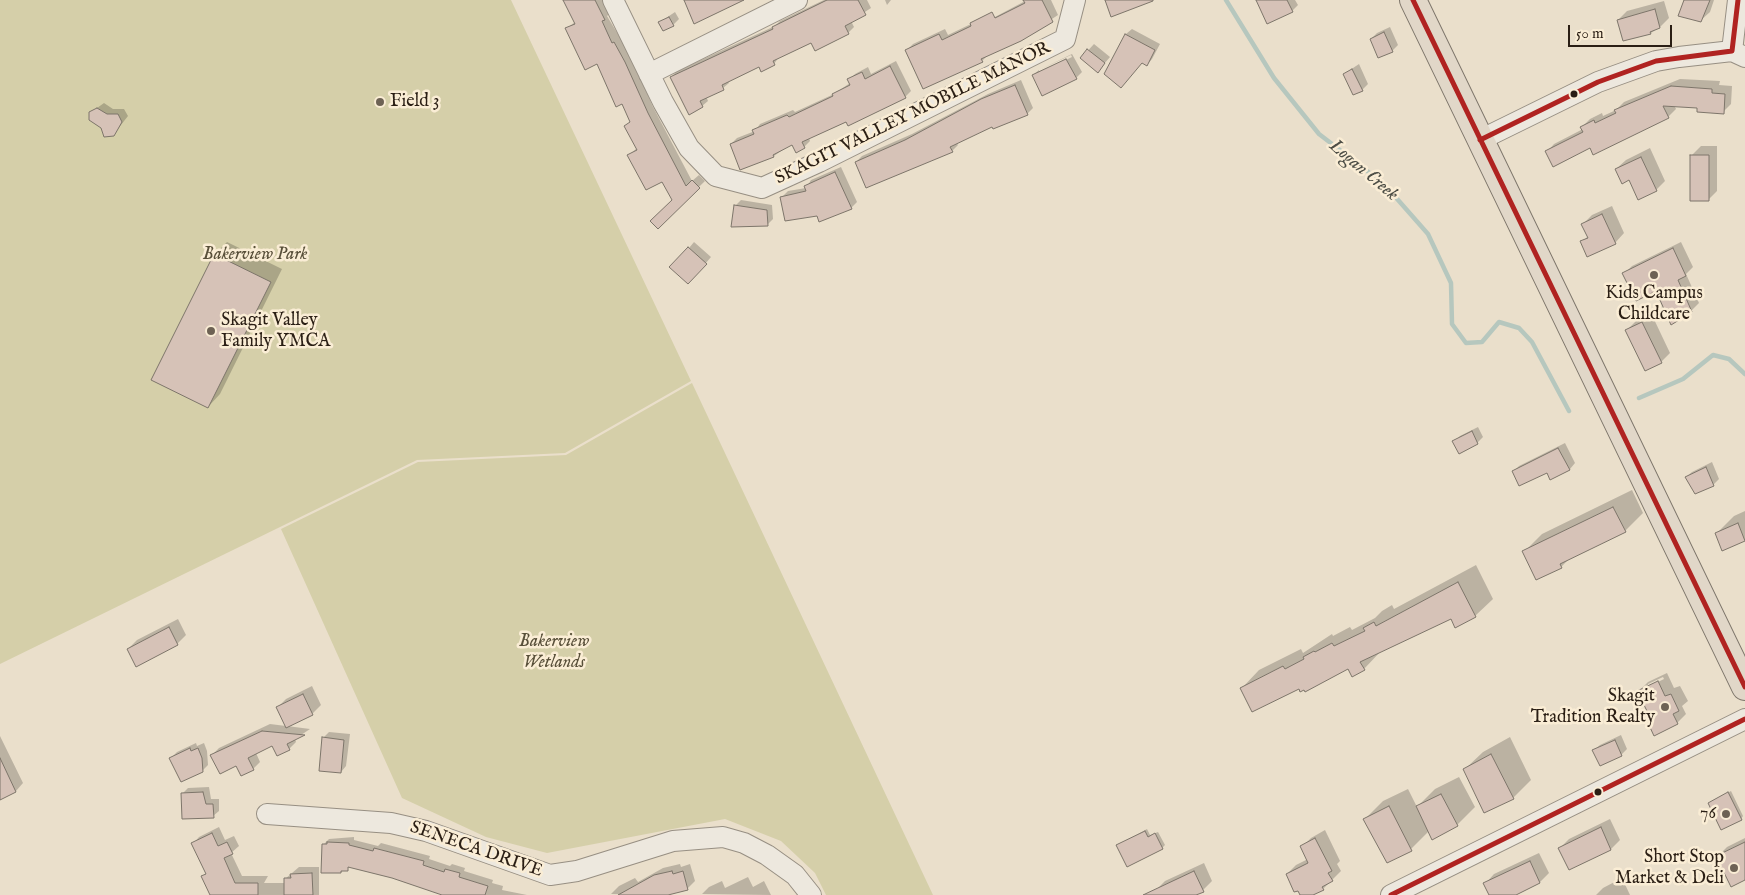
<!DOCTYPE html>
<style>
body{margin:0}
#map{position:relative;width:1745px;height:895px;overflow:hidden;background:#eadfcb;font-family:"IM FELL English",serif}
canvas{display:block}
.scale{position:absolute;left:1568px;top:25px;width:104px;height:22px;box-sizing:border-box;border:2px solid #2a1e14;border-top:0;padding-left:6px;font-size:15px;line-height:18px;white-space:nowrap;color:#2a1e14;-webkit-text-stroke:4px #faedd5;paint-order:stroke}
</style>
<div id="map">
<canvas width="1745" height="895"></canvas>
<div class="scale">50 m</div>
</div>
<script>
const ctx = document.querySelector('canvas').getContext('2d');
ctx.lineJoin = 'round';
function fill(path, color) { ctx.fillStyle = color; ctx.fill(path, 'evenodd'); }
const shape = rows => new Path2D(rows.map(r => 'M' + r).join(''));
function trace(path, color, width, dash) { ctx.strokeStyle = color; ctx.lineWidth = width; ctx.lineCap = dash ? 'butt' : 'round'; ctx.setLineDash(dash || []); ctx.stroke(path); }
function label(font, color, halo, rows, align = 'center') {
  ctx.font = font + ' "IM FELL English",serif'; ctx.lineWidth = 5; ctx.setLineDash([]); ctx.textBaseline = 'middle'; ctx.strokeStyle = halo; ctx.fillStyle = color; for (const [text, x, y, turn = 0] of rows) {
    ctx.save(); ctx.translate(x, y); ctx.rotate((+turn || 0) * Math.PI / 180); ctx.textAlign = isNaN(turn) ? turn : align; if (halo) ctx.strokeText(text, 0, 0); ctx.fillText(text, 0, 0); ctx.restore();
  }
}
fill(shape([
 [0,0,511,0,691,381,565,453,417,460,0,664],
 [692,383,933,895,826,895,815,873,781,841,725,819,547,853,486,837,402,798,281,529,418,462,566,455]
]), '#d5cfa9');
fill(shape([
 [564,0,604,0,610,13,607,16,631,56,653,107,692,181,699,175,705,181,658,227,673,200,662,180,629,155,637,148,626,126,631,121,622,103,597,63,566,29,575,22],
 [824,0,867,0,871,8,851,21,854,27,848,33,811,41,779,57,774,64,760,65,728,81,729,83,723,88,706,96,708,101,702,106,671,77,677,71,775,26,780,21],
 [885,0,891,0,887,5],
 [1027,0,1051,0,1058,15,1020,40,989,23,995,17],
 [1257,0,1295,0,1298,5,1292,11],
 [1685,0,1714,0,1710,12,1700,21],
 [1664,1,1669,18,1660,27,1651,33,1624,39,1618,20,1627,11],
 [675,12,679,19,673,25,660,22],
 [975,22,988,55,982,61,923,88,907,50,913,44,945,29,948,35],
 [1390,27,1398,45,1392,51,1371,39,1377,33],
 [1132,29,1160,44,1152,59,1147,65,1142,62,1105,74,1126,34],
 [1094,44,1110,57,1098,71,1081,58],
 [1072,54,1082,72,1076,78,1033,75,1039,70],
 [1071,55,1072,57,1039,73,1039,70],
 [896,61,911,91,905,97,809,138,810,141,804,147,792,143,774,156,742,169,731,144,737,138,755,131,760,124,793,110,795,112,834,94,850,83,849,80,855,74,868,67,871,74],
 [1359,64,1368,84,1362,90,1344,74],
 [1680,79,1720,81,1719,85,1732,86,1731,104,1723,112,1698,106,1674,105,1676,109,1668,117,1591,147,1547,152,1554,144,1583,129,1582,127,1590,119,1602,113,1603,116,1616,110,1624,102],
 [1021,80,1033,108,1028,113,993,127,992,125,956,142,958,145,952,151,856,162,862,156,912,134,988,94],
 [104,103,113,109,124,109,128,116,113,135,102,127,90,113],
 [1701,146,1717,146,1717,191,1708,200,1692,155],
 [1650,148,1665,181,1656,190,1630,179,1616,169,1626,160],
 [841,167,857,202,851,208,782,197,788,191,806,188,811,180],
 [741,200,772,205,773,219,767,225,735,206],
 [1612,206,1624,233,1615,243,1582,242,1588,236,1583,224,1592,215],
 [227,242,282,269,220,394,208,407,153,379,215,254],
 [694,242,711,257,694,277,689,248],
 [1681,242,1693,267,1686,274,1699,303,1691,311,1656,289,1624,274,1632,266],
 [1651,313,1670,353,1661,362,1627,330,1636,321],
 [1478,427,1483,437,1477,443,1454,442,1460,436],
 [1565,443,1575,463,1570,469,1551,478,1547,472,1513,472,1519,466],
 [1712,462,1719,479,1713,485,1686,477,1692,472],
 [1632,490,1643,513,1625,531,1570,558,1561,567,1524,552,1542,534],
 [1745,511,1745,539,1723,549,1716,534,1734,516],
 [1476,565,1493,599,1475,616,1451,617,1381,651,1364,669,1349,668,1299,687,1242,688,1259,670,1301,649,1303,653,1332,634,1333,636,1350,627,1352,630,1375,618,1382,611,1392,605,1394,609],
 [178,619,186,635,177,644,128,649,137,640],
 [1667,673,1674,688,1680,686,1688,701,1682,706,1686,714,1677,723,1649,723,1653,720,1639,691,1648,682],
 [1663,677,1664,679,1648,687,1648,684],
 [312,686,321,705,312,714,287,726,310,729,295,739,296,742,289,749,273,744,256,753,260,762,253,769,241,774,236,764,212,755,219,748,270,724,286,726,277,708,286,699],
 [329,732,350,734,346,766,341,772,323,738],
 [1621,735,1627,749,1621,755,1594,750,1600,745],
 [0,736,23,783,16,791,0,798],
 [1510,737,1531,780,1513,798,1465,769,1483,752],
 [196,743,197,746,204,743,207,751,208,765,202,771,171,758,177,752],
 [1459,777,1475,807,1457,825,1429,831,1411,849,1365,819,1383,801,1408,789,1417,807,1435,789],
 [209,787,211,799,219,799,219,811,213,816,182,794,188,788],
 [1731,791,1743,816,1741,819,1709,803],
 [1610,819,1620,840,1611,849,1569,868,1560,848,1569,839],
 [219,827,225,840,234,836,239,846,231,853,242,876,268,876,264,883,285,883,285,879,299,867,319,867,319,895,212,895,203,877,207,873,193,844,199,837],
 [1147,829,1150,835,1158,832,1165,845,1162,848,1118,845],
 [1325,830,1340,861,1337,864,1341,871,1323,889,1310,895,1302,895,1287,874,1296,865,1308,859,1302,847,1311,838],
 [354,837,354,840,378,846,381,843,430,856,429,859,450,866,452,864,465,868,464,871,493,880,492,883,503,886,502,890,527,895,447,895,392,876,351,866,341,872,323,845,329,839],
 [1745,838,1745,879,1718,856,1727,847],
 [1539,853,1549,873,1540,882,1513,895,1490,895,1485,884,1494,874],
 [1204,863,1212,881,1203,890,1193,895,1158,895,1156,890,1165,881],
 [680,864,681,867,690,864,695,881,687,889,663,895,611,894,619,886,635,878,638,882,663,868],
 [748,877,753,887,764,881,771,895,702,894,709,887,722,881,725,888],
 [1622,878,1630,895,1596,895,1603,888]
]), '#0003');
trace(shape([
 [1226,0,1274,78,1319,134,1384,184,1428,234,1451,283,1452,324,1466,343,1482,342,1499,322,1519,328,1532,342,1569,411],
 [1639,398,1683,379,1713,355,1729,359,1745,374]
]), '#b6c7be', 4.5);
const building = shape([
 [563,0,595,0,605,20,602,21,612,43,614,42,625,62,648,113,686,186,692,180,700,188,658,229,650,221,672,200,662,182,646,190,627,155,637,150,624,126,630,122,622,104,616,107,597,64,585,70,565,28,575,24,563,0],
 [684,0,744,0,694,24,684,0],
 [827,0,858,0,866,15,845,26,849,34,815,51,811,43,773,61,775,65,761,72,759,67,722,85,724,90,700,101,703,107,689,115,670,77,773,29,772,27,827,0],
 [1023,0,1042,0,1053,22,1021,41,981,59,983,62,923,89,905,50,939,34,942,40,971,26,970,23,992,12,995,18,1025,3,1023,0],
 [1105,0,1153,0,1153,1,1111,17,1105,0],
 [1256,0,1287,0,1293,12,1267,24,1256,0],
 [1684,0,1710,0,1701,22,1678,16,1684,0],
 [1655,9,1660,28,1650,32,1651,34,1623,41,1617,20,1655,9],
 [669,17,674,26,663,31,658,22,669,17],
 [1384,32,1393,52,1378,58,1370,39,1384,32],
 [1125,34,1155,50,1147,66,1142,63,1121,88,1104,74,1125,34],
 [1087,49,1105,63,1098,73,1080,58,1087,49],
 [1066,59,1077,79,1042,96,1032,75,1066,59],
 [890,66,906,98,848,126,846,122,802,142,805,148,796,153,792,145,773,155,774,157,740,170,730,144,754,134,752,130,787,115,789,117,833,96,832,94,850,85,847,79,862,72,865,79,890,66],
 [1352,69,1363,91,1353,95,1343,74,1352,69],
 [1015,85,1028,115,993,129,992,127,950,147,953,152,866,188,855,162,905,140,981,99,1015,85],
 [1671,86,1712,89,1712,93,1725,94,1724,114,1697,112,1697,108,1663,106,1669,118,1593,155,1590,148,1553,167,1545,151,1583,132,1580,127,1594,120,1595,123,1616,113,1614,110,1671,86],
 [97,108,107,114,118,114,122,122,114,136,104,137,101,128,89,120,89,112,97,108],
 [1690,155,1709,155,1709,201,1690,201,1690,155],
 [1641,157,1657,191,1638,200,1629,180,1622,184,1615,169,1641,157],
 [835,172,852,209,819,222,817,216,785,221,780,197,806,191,804,186,835,172],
 [734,205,767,210,768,226,731,227,734,205],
 [1602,214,1616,244,1587,257,1580,241,1588,238,1581,224,1602,214],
 [688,247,707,264,688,284,669,267,688,247],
 [1673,248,1686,276,1678,280,1692,312,1671,325,1656,291,1636,301,1622,273,1673,248],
 [214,254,271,282,208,408,151,380,214,254],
 [1642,322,1662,363,1645,371,1625,330,1642,322],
 [1472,431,1478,444,1459,454,1452,441,1472,431],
 [1558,448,1570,470,1550,480,1547,473,1519,486,1512,471,1558,448],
 [1706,467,1714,486,1695,494,1685,477,1706,467],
 [1613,507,1626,532,1560,564,1562,568,1536,580,1522,551,1613,507],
 [1738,523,1745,541,1722,551,1715,533,1738,523],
 [1458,582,1476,617,1455,628,1451,619,1360,662,1365,670,1352,677,1348,669,1305,692,1304,690,1300,692,1299,689,1252,712,1240,688,1283,666,1285,669,1304,659,1303,657,1314,651,1315,652,1332,643,1334,646,1365,631,1363,628,1374,622,1376,626,1458,582],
 [169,627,178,645,136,667,127,649,169,627],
 [1658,681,1665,696,1671,694,1679,711,1673,714,1678,724,1654,736,1648,723,1652,721,1637,691,1658,681],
 [303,694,313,715,286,728,276,707,303,694],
 [262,731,305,735,287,744,290,750,277,756,272,746,248,758,254,770,241,776,236,766,220,774,210,755,262,731],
 [322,737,344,740,341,773,319,771,322,737],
 [1615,740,1622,756,1600,766,1592,750,1615,740],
 [190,748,191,751,198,748,202,758,203,772,181,782,169,758,190,748],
 [1491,754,1514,799,1484,813,1463,769,1491,754],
 [0,758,16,792,0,800,0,758],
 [203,792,206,804,213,804,214,818,182,819,181,793,203,792],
 [1728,792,1742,820,1721,830,1708,803,1728,792],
 [1441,794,1458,826,1432,840,1416,806,1441,794],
 [1389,806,1412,851,1387,863,1363,819,1389,806],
 [1601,827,1611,850,1569,870,1558,848,1601,827],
 [1145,831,1148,837,1155,833,1163,849,1127,867,1116,845,1145,831],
 [212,833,218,846,227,842,233,854,224,858,235,883,258,883,258,895,210,895,201,876,206,874,191,843,212,833],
 [1315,838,1332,871,1328,873,1333,881,1322,887,1324,890,1313,895,1300,895,1298,891,1294,892,1286,874,1308,863,1300,846,1315,838],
 [327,842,349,843,349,845,373,851,374,848,424,861,423,865,444,872,445,869,460,873,459,877,488,886,485,895,442,895,392,878,348,867,348,871,341,871,341,873,321,873,322,844,327,844,327,842],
 [1745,842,1745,880,1731,887,1716,856,1745,842],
 [1530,861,1540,883,1516,895,1489,895,1483,883,1530,861],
 [672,871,673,874,683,871,688,890,668,895,618,895,654,875,672,871],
 [1194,871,1204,892,1196,895,1143,895,1194,871],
 [312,873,313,895,284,895,284,878,291,878,290,874,312,873]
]);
fill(building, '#d6c2b7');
trace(building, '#7d756a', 1);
const minor = shape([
 [613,0,663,102,689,148,716,176,762,188,819,162,1065,39,1075,0],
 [1732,51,1738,0],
 [649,74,797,0],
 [1480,140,1598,82,1656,61,1679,57,1732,51,1745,57],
 [267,814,391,823,426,831,550,875,577,871,673,841,723,837,744,843,767,855,795,875,811,895],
 [1391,895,1745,719]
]);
const major = shape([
 [1413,0,1745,687]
]);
trace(minor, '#978f83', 22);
trace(major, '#7d756a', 28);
trace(minor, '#ede8de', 20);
trace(major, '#e1d7c8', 26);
trace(shape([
 [1413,0,1745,687],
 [1480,140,1598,82,1656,61,1732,51,1738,0],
 [1391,895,1745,719]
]), '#b02321', 5);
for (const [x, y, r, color] of [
 [1574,94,4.5,"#2a1e14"],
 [380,102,5,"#6d6254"],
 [1654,275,5,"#6d6254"],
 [211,331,5,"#6d6254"],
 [1665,707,5,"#6d6254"],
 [1598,792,4.5,"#2a1e14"],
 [1726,814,5,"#6d6254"],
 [1734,868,5,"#6d6254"]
]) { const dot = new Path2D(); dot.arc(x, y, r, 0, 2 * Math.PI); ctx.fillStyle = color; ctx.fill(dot); trace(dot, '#faedd5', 2); }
label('18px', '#2a1e14', '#faedd5', [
 ["Field 3",390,102,"left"],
 ["Kids Campus",1654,294,"center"],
 ["Childcare",1654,315,"center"],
 ["Skagit Valley",221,321,"left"],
 ["Family YMCA",221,342,"left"],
 ["Skagit",1655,697],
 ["Tradition Realty",1655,718],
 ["76",1716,814],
 ["Short Stop",1724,858],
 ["Market & Deli",1724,879]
], 'right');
label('18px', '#2a1e14', '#faedd5', [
 ["SKAGIT VALLEY MOBILE MANOR",913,114,-26],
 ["SENECA DRIVE",476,850,19]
]);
label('italic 18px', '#584f39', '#faedd5', [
 ["Bakerview Park",255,255],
 ["Bakerview",554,642],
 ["Wetlands",554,663]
]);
label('italic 19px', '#4d4e46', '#faedd5', [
 ["Logan Creek",1363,171,40]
]);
</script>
